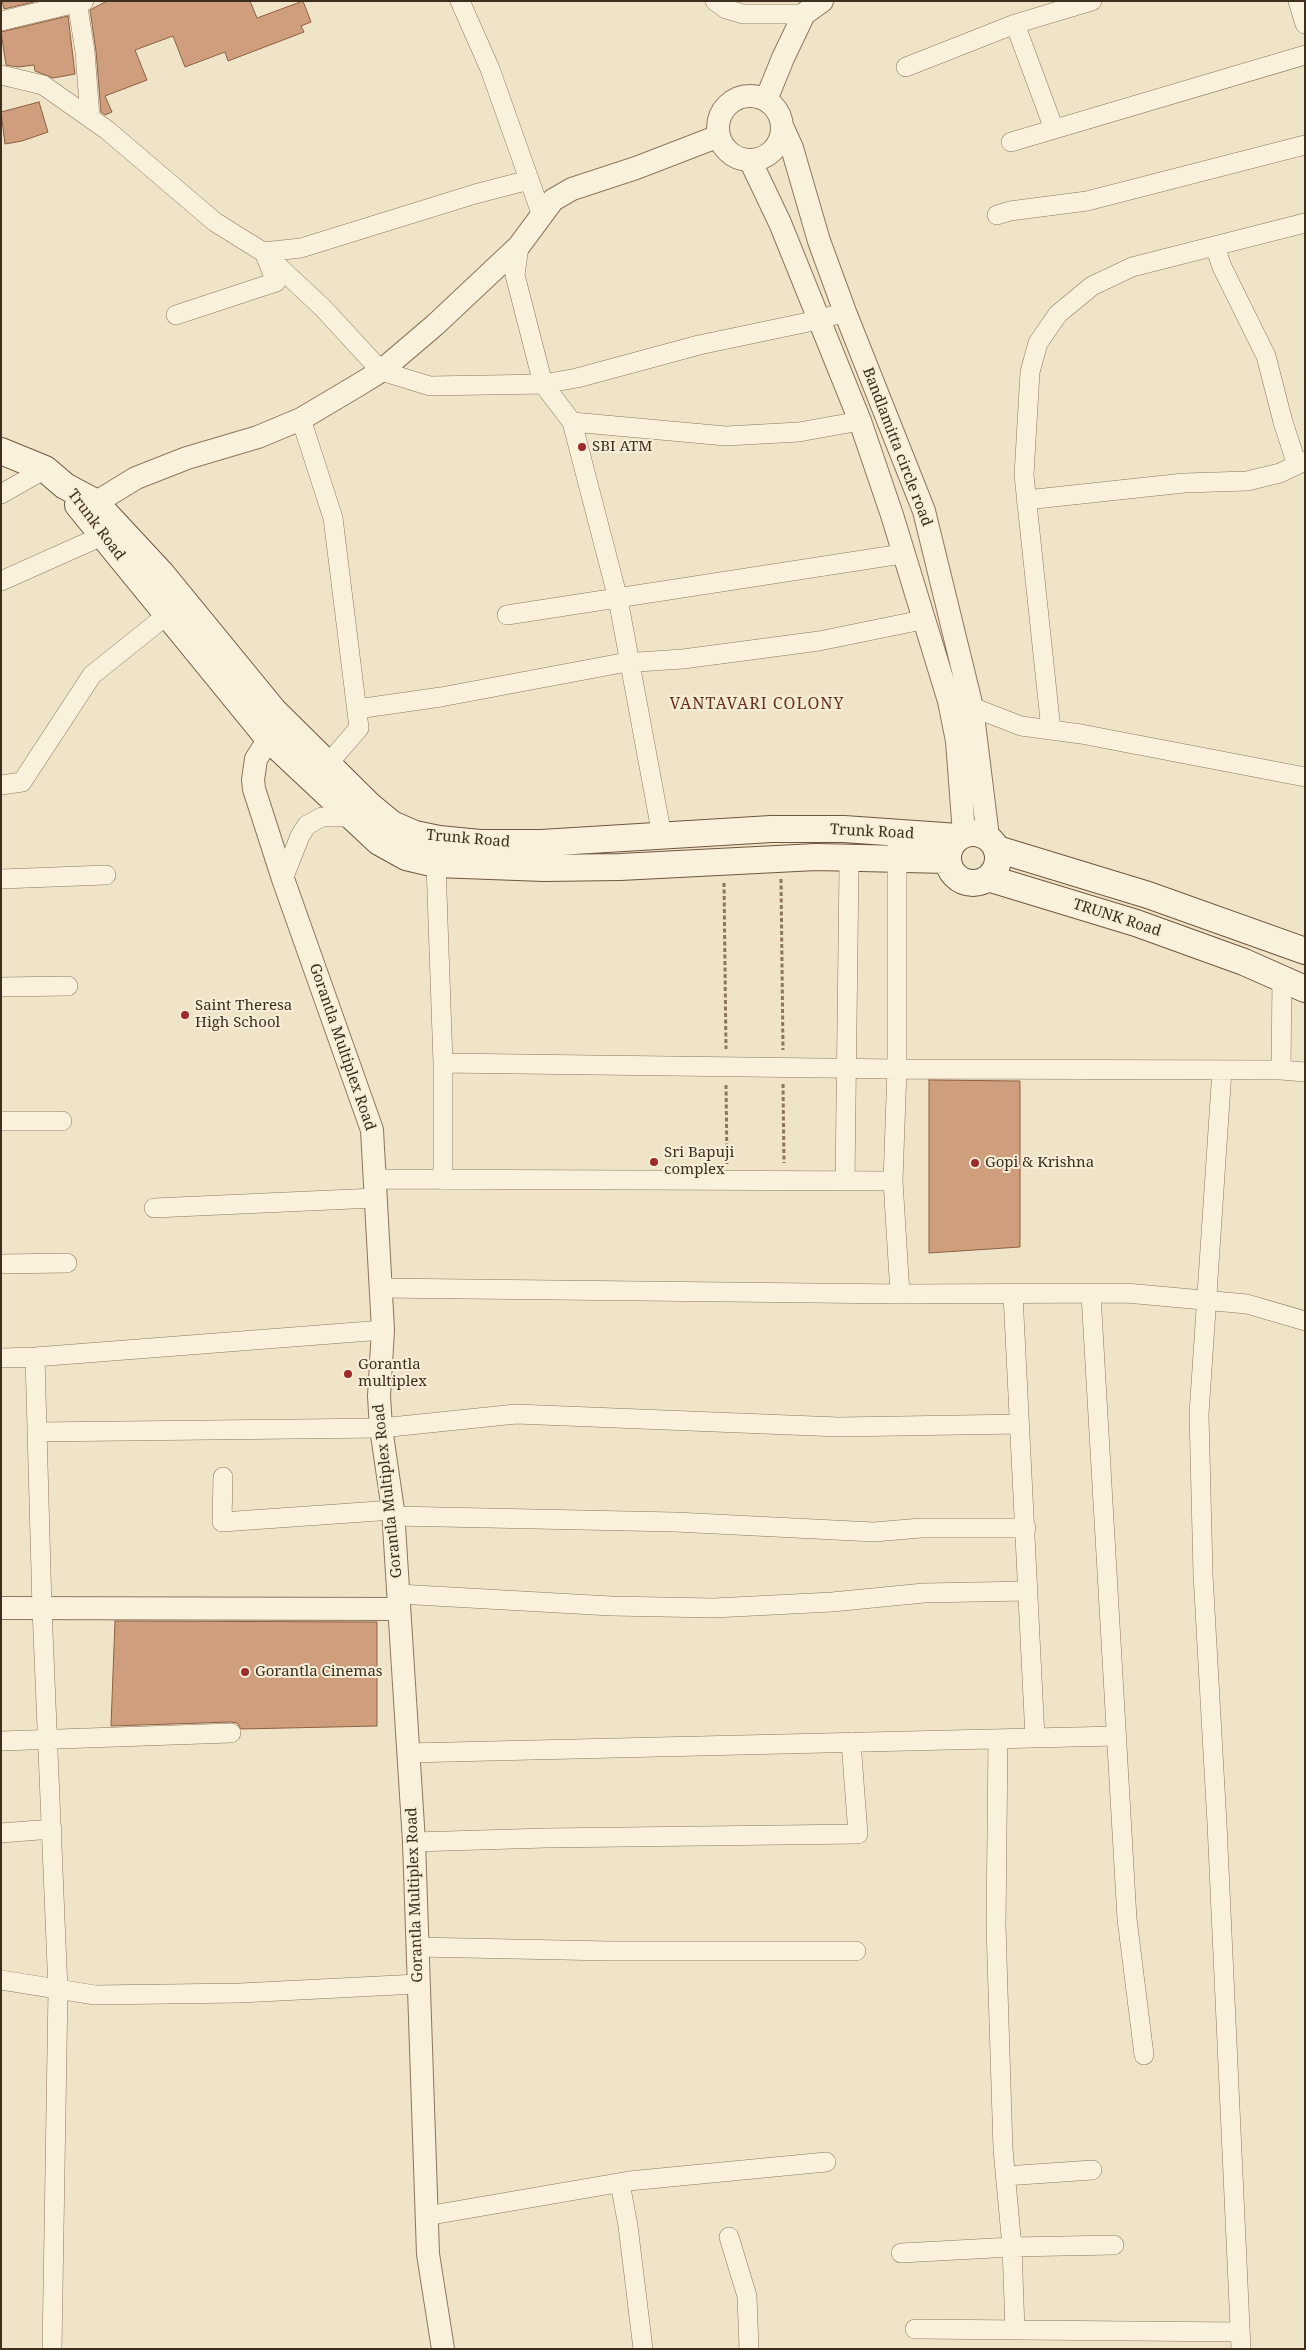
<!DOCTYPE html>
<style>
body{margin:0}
#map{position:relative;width:1306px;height:2350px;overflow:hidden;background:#f0e4c8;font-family:"Noto Serif",serif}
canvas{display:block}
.frame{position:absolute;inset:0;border:2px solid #3d2e20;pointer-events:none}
</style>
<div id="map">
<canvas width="1306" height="2350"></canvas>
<div class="frame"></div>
</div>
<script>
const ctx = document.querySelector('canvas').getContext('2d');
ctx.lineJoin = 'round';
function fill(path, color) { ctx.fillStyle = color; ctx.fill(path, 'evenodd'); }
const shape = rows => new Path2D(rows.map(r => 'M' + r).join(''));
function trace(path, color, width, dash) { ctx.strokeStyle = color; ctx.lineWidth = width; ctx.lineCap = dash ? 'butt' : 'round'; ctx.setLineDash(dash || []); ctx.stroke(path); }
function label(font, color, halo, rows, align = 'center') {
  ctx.font = font + ' "Noto Serif",serif'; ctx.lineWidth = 4; ctx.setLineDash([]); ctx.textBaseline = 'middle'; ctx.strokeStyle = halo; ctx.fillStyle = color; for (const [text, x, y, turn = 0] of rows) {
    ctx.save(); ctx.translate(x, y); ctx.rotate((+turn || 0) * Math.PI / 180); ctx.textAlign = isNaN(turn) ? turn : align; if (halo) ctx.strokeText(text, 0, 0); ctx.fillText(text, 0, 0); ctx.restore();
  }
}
const building = shape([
 [2,1,34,1,34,2,4,9,2,1],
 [107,1,250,1,257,18,303,1,311,22,301,26,304,32,228,61,225,52,185,67,173,36,135,50,147,80,105,96,112,112,105,115,101,112,96,51,90,10,107,1],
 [68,16,75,74,53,78,35,71,34,65,18,67,6,65,1,32,68,16],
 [39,102,48,132,22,141,5,144,1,112,39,102],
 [929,1080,1020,1081,1020,1247,929,1253,929,1080],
 [115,1621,377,1622,377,1726,241,1729,237,1723,231,1722,111,1726,115,1621]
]);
fill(building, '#cf9f7d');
trace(building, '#8d5f41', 1);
const minor = shape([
 [77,1,85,52,90,118],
 [460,1,490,69,542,216],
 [715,1,726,9,743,14,804,14],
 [1298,1,1305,24],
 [1,21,84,1],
 [1015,24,1054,129],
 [906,67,1015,24,1092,1],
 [1,75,43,85,107,130,215,222,263,252,301,248,475,194,529,180],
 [1011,142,1305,55],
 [997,215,1010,211,1087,201,1305,145],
 [519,246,515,275,543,384,572,422,726,436,799,432,860,421],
 [1215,246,1222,267,1266,356,1283,422,1297,465],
 [263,252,323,308,381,371,430,386,543,384,577,378,699,345,818,320,845,312],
 [176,315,276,282,266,257],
 [301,419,333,518,359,728,327,765],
 [572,422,618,599,662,836],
 [1,494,45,469],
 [1026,500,1184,483,1247,481,1280,473,1305,461],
 [1,581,102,536],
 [507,615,902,554],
 [959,708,972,707,1021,726,1081,734,1305,777],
 [357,709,441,697,622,663,683,659,819,641,922,620],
 [1051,730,1024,475,1030,372,1038,343,1058,314,1092,286,1132,267,1305,223],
 [1,785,22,782,92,675,167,615],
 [897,848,897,1069,893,1181,900,1294],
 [436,864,443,1063,443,1180],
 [1,879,106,875],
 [283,879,300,836,307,825,322,817,351,817],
 [1,987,68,986],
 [443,1063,897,1069,1281,1070,1305,1072],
 [1222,1070,1199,1414,1203,1574,1217,1824,1241,2349],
 [1281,1070,1282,978],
 [1,1121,62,1121],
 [375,1179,893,1181],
 [845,1181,849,867],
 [154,1208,375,1198],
 [1,1264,67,1263],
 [381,1288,900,1294,1126,1293,1247,1304,1305,1321],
 [1013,1294,1035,1738],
 [1091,1294,1127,1919,1144,2055],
 [35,1357,42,1608,58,1990,52,2349],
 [1,1358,35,1357,383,1330],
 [38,1432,381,1428,516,1414,839,1427,1019,1424],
 [223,1477,222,1522,393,1510],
 [394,1516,675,1522,874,1532,921,1528,1026,1528],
 [398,1594,611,1606,714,1608,832,1602,924,1593,1027,1591],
 [998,1739,996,1926,1003,2149,1012,2247,1015,2330],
 [1,1741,231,1733],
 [408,1753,1116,1736],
 [1,1833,52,1829],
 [414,1842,546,1838,858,1834,851,1742],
 [417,1947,610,1951,856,1951],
 [1,1980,95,1995,240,1993,418,1984],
 [1005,2176,1092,2170],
 [620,2183,628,2226,643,2349],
 [426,2216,629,2181,826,2162],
 [729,2237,747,2296,749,2349],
 [901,2253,1012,2247,1114,2245],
 [915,2329,1239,2332]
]);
const tertiary = shape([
 '718 128a32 32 0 1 1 64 0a32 32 0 1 1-64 0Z',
 [766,100,783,58,804,14,822,1],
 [782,126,792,148,819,241,845,312,924,511,972,707,988,837],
 [750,160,780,223,860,421,892,515,949,701,957,741,964,834],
 [82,511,136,478,187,458,258,437,301,419,360,384,381,371,435,325,519,246,553,200,572,189,636,168,719,136],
 [281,727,269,739,256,759,253,780,254,789,283,879,372,1130,383,1330,379,1396,381,1428,393,1510,414,1842,428,2254,443,2349],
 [1,1608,399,1609]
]);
const secondary = shape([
 [1,451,45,469,65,486,95,502,161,573,274,711,369,805,392,824,415,834,439,839,480,843,541,843,771,829,844,829,958,837],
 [78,505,269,739,379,842,406,857,436,864,544,868,620,867,816,857,948,860],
 '948 858a25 25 0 1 1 50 0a25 25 0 1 1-50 0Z',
 [997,849,1148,895,1305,951],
 [988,878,1136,923,1244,962,1305,989]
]);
trace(minor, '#8d765c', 20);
trace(tertiary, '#8d765c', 24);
trace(secondary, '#6f573f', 28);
trace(shape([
 [781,879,783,1050],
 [724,883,726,1049],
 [783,1084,784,1163],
 [726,1085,727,1164]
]), '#8d765c', 3, [4, 2.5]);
trace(minor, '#faf1dc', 19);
trace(tertiary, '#faf1dc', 22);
trace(secondary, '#faf1dc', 26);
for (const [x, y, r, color] of [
 [582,447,5,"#9e2a2b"],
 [185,1015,5,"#9e2a2b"],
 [654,1162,5,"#9e2a2b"],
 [975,1163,5,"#9e2a2b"],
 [348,1374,5,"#9e2a2b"],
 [245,1672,5,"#9e2a2b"]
]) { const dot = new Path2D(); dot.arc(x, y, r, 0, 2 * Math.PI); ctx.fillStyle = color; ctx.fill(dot); trace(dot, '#f7eed8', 2); }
label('15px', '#3d2e20', '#f7eed8', [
 ["SBI ATM",592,447],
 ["Saint Theresa",195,1006],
 ["High School",195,1023],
 ["Sri Bapuji",664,1153],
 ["complex",664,1170],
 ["Gopi & Krishna",985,1163],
 ["Gorantla",358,1365],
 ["multiplex",358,1382],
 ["Gorantla Cinemas",255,1672]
], 'left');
label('15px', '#3d2e20', '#f7eed8', [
 ["Bandlamitta circle road",897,447,69],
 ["Trunk Road",96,525,53],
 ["Trunk Road",872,832,3],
 ["Trunk Road",468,839,5],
 ["TRUNK Road",1117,918,18],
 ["Gorantla Multiplex Road",342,1047,71],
 ["Gorantla Multiplex Road",388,1491,-96],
 ["Gorantla Multiplex Road",415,1895,-92]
]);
ctx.letterSpacing = '1px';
label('16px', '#6b2e1e', '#f7eed8', [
 ["VANTAVARI COLONY",757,704]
]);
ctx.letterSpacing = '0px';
</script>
